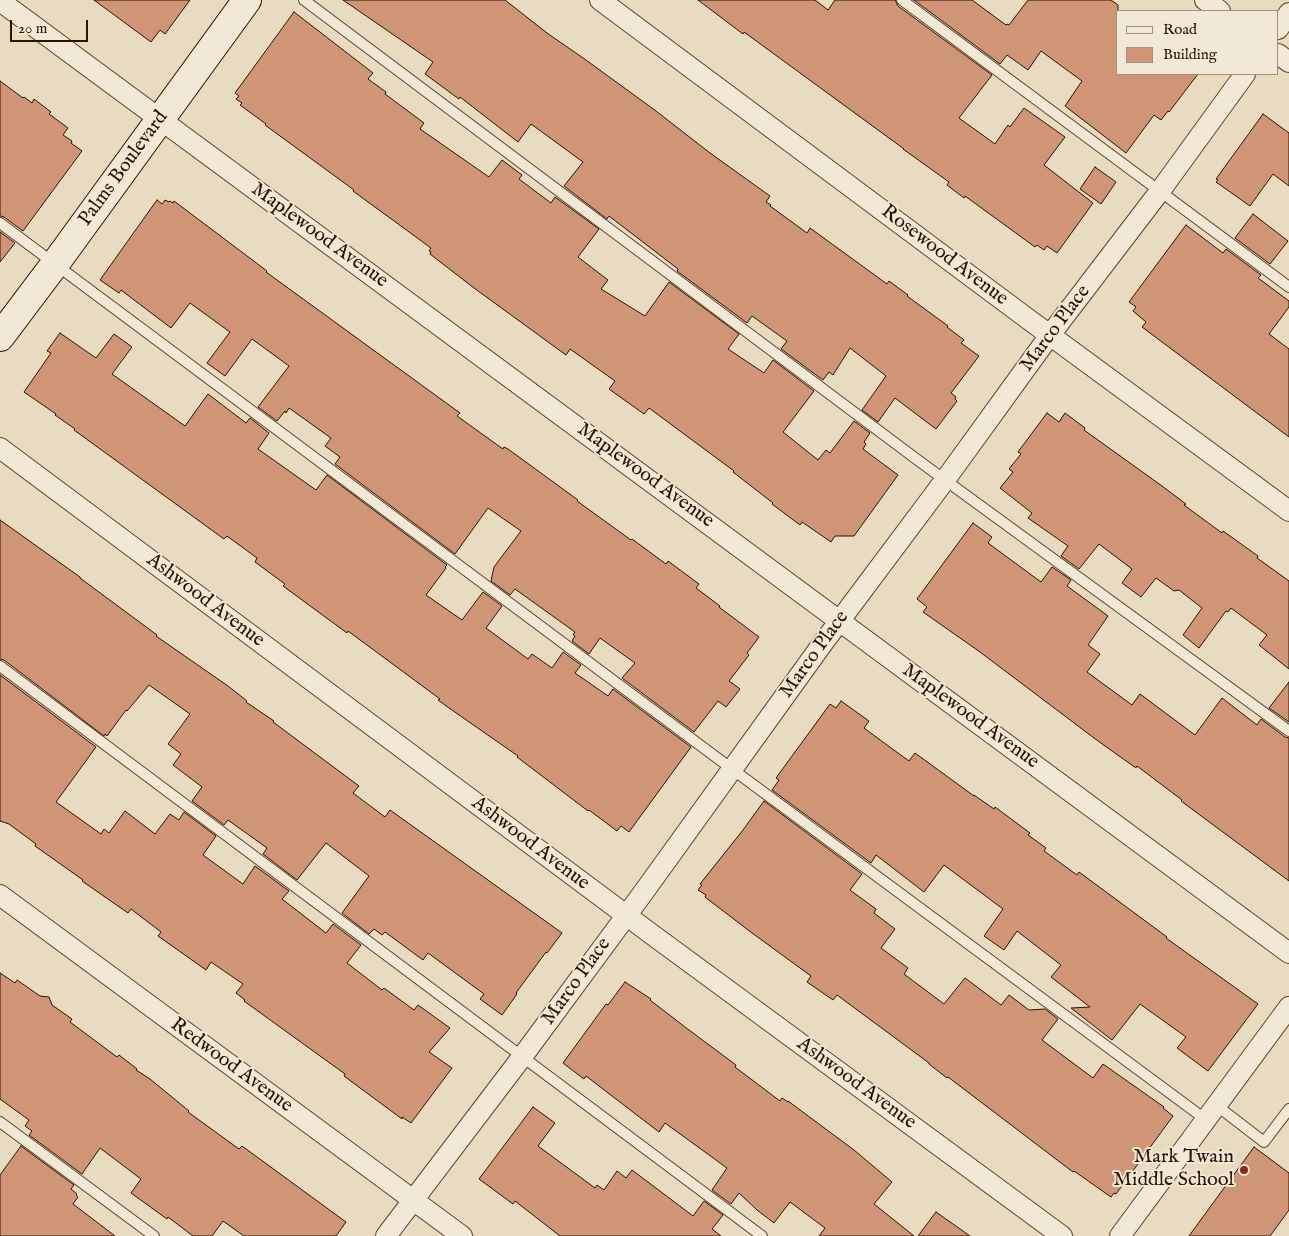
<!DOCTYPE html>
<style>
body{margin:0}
#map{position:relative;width:1289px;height:1236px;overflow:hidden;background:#e9dbc0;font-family:"IM FELL English",serif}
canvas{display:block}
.legend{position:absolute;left:1116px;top:10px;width:162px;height:65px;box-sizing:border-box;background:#f1e8d6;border:1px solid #a39280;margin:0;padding:6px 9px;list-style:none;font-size:15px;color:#2e1200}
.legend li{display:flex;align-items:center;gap:10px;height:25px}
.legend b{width:25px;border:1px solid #a39280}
.scale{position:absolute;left:10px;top:20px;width:78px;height:22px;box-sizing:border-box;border:2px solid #2e1200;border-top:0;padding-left:6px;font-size:15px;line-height:18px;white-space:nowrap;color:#2e1200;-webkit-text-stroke:4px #f1e8d6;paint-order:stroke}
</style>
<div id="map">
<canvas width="1289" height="1236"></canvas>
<ul class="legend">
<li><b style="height:6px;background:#f1e8d6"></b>Road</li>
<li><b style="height:14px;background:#d09577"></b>Building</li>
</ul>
<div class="scale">20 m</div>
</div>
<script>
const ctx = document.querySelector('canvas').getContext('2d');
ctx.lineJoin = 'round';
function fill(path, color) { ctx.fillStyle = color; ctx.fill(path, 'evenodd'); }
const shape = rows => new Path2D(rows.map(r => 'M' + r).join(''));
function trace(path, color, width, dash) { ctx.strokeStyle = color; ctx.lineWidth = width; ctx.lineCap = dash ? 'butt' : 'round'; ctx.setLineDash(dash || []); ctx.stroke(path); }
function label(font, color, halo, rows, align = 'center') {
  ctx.font = font + ' "IM FELL English",serif'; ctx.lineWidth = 4; ctx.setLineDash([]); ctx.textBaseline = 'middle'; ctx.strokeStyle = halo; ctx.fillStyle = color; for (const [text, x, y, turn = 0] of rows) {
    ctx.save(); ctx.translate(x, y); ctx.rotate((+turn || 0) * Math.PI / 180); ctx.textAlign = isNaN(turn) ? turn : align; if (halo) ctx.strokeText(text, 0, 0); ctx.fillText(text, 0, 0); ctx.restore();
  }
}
const building = shape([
 [94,0,190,0,165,34,160,30,151,42,94,0],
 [343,0,505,0,547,33,586,60,656,111,710,153,770,196,766,202,771,205,770,206,807,233,810,228,887,284,889,281,908,295,907,296,948,326,947,327,964,340,961,343,979,356,951,393,956,397,955,399,957,401,936,429,895,398,878,422,862,410,886,376,850,348,833,375,829,372,823,380,781,349,787,341,752,316,747,323,677,271,678,269,609,216,607,219,564,186,583,162,531,124,518,142,460,97,459,99,425,74,433,62,343,0],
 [698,0,815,0,828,10,835,0,895,0,898,6,992,75,959,118,995,144,1008,125,1010,127,1024,108,1065,137,1044,165,1093,203,1057,253,1047,246,1044,250,1037,245,1035,247,965,196,964,198,947,185,949,182,903,149,904,149,744,32,743,34,698,0],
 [914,0,972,0,1006,25,1007,24,1009,25,1028,0,1111,0,1118,5,1118,74,1198,74,1169,112,1168,111,1161,120,1154,115,1126,153,1065,106,1082,81,1041,51,1028,70,1007,55,1000,64,914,0],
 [294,12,373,73,368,79,386,92,385,94,424,123,420,129,489,177,502,160,522,175,519,179,551,203,555,197,599,229,578,257,608,280,601,289,645,316,669,282,739,334,728,349,764,373,773,360,814,391,783,432,818,460,826,450,830,453,854,421,870,433,864,442,866,444,863,449,898,475,854,536,835,536,831,542,802,522,800,525,772,504,773,503,733,472,734,471,649,408,644,414,609,389,615,381,570,349,566,355,474,288,430,254,431,252,429,251,431,248,353,191,354,190,265,125,266,124,240,105,242,103,236,99,239,96,235,93,294,12],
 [0,81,23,98,24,97,32,103,34,99,51,112,49,114,68,128,63,135,72,141,71,143,82,151,23,231,4,217,0,216,0,81],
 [1263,114,1289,133,1289,186,1273,174,1250,206,1216,182,1218,180,1216,179,1263,114],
 [1095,167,1116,182,1101,204,1080,189,1095,167],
 [157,200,162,204,165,200,169,202,170,201,173,203,174,201,267,271,266,272,460,413,457,416,503,449,504,447,508,449,578,500,577,501,631,540,632,539,666,564,668,561,699,584,696,588,720,606,719,607,759,637,747,653,749,655,729,681,740,689,726,707,718,701,694,732,622,678,635,663,600,638,589,654,572,641,575,636,573,635,575,632,515,589,510,595,491,581,494,567,521,531,488,508,455,554,335,464,340,457,325,446,331,438,289,408,286,413,285,411,277,421,258,407,289,366,252,339,225,376,207,363,230,332,190,303,171,328,121,290,119,293,100,280,157,200],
 [1253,214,1288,241,1270,264,1235,238,1253,214],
 [1186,225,1223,253,1226,249,1261,275,1258,278,1289,301,1289,307,1269,334,1289,349,1289,437,1142,327,1146,322,1133,311,1136,307,1129,302,1186,225],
 [0,232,15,243,0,262,0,232],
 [60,333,96,358,114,334,132,347,112,374,185,426,208,394,246,423,250,418,269,433,258,449,316,490,327,475,447,565,445,567,446,568,426,595,462,620,483,592,502,606,486,628,528,659,532,654,552,668,563,652,581,665,575,673,608,696,613,689,691,747,629,832,621,826,617,831,589,810,588,811,517,757,518,756,449,708,438,700,440,699,348,631,347,633,283,586,285,584,255,562,257,558,227,536,224,539,74,430,75,429,55,415,56,414,24,392,51,353,47,351,60,333],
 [1047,413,1059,422,1065,413,1085,428,1084,430,1162,486,1186,504,1184,505,1222,533,1223,531,1258,556,1257,558,1289,581,1289,669,1259,645,1267,635,1231,608,1228,612,1226,611,1199,648,1183,635,1202,608,1179,590,1174,591,1156,578,1141,597,1122,583,1132,569,1099,544,1079,569,1061,556,1068,546,1028,518,1032,513,1000,488,1013,472,1009,469,1021,454,1018,452,1047,413],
 [0,520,80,577,80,578,157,635,156,636,228,686,247,701,246,702,274,721,273,722,359,786,353,793,385,817,390,810,562,933,547,953,546,952,516,993,517,994,502,1015,480,999,484,994,428,953,423,960,385,932,382,935,374,929,369,934,342,913,369,876,326,843,297,880,263,854,267,848,228,820,224,825,192,801,202,787,173,765,181,754,168,744,190,714,149,685,127,711,126,710,107,736,105,734,104,736,4,660,0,659,0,520],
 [973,523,992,537,988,543,1041,582,1052,567,1071,580,1067,586,1108,616,1088,645,1100,654,1087,672,1132,705,1140,694,1195,735,1222,698,1257,725,1261,719,1285,737,1289,738,1289,881,1181,801,1182,800,1137,766,1136,768,1098,741,980,652,923,612,927,607,917,599,973,523],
 [0,675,96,747,56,802,101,834,104,829,109,833,125,811,155,834,170,814,179,820,184,812,216,836,203,855,243,884,255,866,289,891,282,899,326,933,333,924,361,945,347,963,382,990,384,988,414,1010,418,1005,450,1028,429,1052,452,1068,411,1123,402,1117,402,1119,344,1076,345,1074,244,1001,245,1000,236,993,243,984,211,962,206,970,158,936,161,932,131,909,128,913,82,881,83,880,35,846,36,844,9,824,0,821,0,675],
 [1289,682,1289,722,1269,708,1289,682],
 [841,701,869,721,864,728,887,745,909,761,915,753,974,796,974,795,994,809,995,807,1030,833,1028,835,1046,848,1044,851,1077,875,1079,872,1167,937,1166,938,1258,1004,1208,1071,1177,1048,1186,1037,1140,1004,1112,1040,1071,1008,1090,1007,1051,977,1061,965,1017,931,1004,950,984,936,1003,909,944,865,924,892,876,855,871,863,772,790,779,780,776,778,830,704,836,708,841,701],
 [764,801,862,874,850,890,876,909,874,913,895,929,881,948,908,968,904,974,944,1004,965,978,1001,1005,1009,995,1029,1010,1045,1009,1058,1019,1042,1040,1093,1078,1103,1064,1164,1107,1163,1108,1173,1116,1116,1194,1114,1193,1111,1197,1074,1171,1073,1172,948,1077,947,1078,929,1064,929,1063,837,995,833,1000,807,982,811,976,748,930,705,897,706,895,698,890,702,885,700,884,743,830,764,801],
 [0,973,15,983,17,980,40,996,49,997,52,1005,72,1019,70,1022,117,1057,119,1055,137,1069,136,1070,150,1079,189,1111,188,1112,239,1149,242,1146,346,1222,336,1236,244,1236,223,1221,212,1236,193,1236,168,1217,167,1219,131,1193,141,1179,100,1148,82,1174,29,1135,32,1131,25,1126,29,1120,0,1099,0,973],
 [625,982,651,999,650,1000,685,1027,736,1065,735,1067,780,1101,782,1098,788,1102,788,1101,854,1150,892,1182,874,1204,914,1236,819,1236,825,1228,790,1202,774,1223,757,1210,739,1193,731,1204,712,1190,727,1168,665,1123,659,1132,586,1076,584,1079,563,1063,606,1004,608,1005,625,982],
 [533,1107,555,1123,538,1146,595,1188,597,1185,604,1190,617,1171,626,1178,632,1170,693,1216,704,1201,723,1215,712,1229,721,1236,560,1236,515,1201,513,1204,479,1179,533,1107],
 [21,1146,74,1185,71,1189,77,1194,76,1195,78,1197,73,1204,115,1236,0,1236,0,1175,21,1146],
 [1254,1147,1289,1173,1289,1210,1270,1236,1189,1236,1254,1147],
 [936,1212,970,1236,918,1236,936,1212]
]);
fill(building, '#d09577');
trace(building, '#2e1200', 1);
const lane = shape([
 [304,0,919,461,1289,731],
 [902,0,1289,287],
 [0,223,732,769,1205,1119],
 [0,666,762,1236],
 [1216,1105,1264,1142,1289,1109],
 [0,1122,154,1236]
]);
const street = shape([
 [600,0,1028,319,1289,511],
 [1205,0,1220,11],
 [0,1,1289,953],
 [1278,29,1289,13],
 [1278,54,1289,62],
 [0,448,650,933,1062,1236],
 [0,895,462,1236],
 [386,1236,522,1057,643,893,823,643,945,480,1050,335,1160,191,1245,74],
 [1120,1236,1289,1007]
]);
const secondary = shape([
 [0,337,55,264,247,0]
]);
trace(lane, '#5d4430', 12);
trace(street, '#5d4430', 22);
trace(secondary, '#2e1200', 30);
trace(lane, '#f1e8d6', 10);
trace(street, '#f1e8d6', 20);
trace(secondary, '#f1e8d6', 28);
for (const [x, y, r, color] of [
 [1244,1170,5,"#8f2418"]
]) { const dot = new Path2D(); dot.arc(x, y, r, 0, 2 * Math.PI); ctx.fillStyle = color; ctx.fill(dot); trace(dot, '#f1e8d6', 2); }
label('20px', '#2e1200', '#f1e8d6', [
 ["Palms Boulevard",124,169,-54],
 ["Maplewood Avenue",319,236,36],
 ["Rosewood Avenue",944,256,37],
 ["Marco Place",1056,329,-53],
 ["Maplewood Avenue",645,476,36],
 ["Ashwood Avenue",205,601,37],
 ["Marco Place",815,655,-54],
 ["Maplewood Avenue",970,717,36],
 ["Ashwood Avenue",530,844,37],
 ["Marco Place",577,982,-54],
 ["Redwood Avenue",231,1066,36],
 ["Ashwood Avenue",856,1084,36]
]);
label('20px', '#2e1200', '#f1e8d6', [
 ["Mark Twain",1234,1158],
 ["Middle School",1234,1181]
], 'right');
</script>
